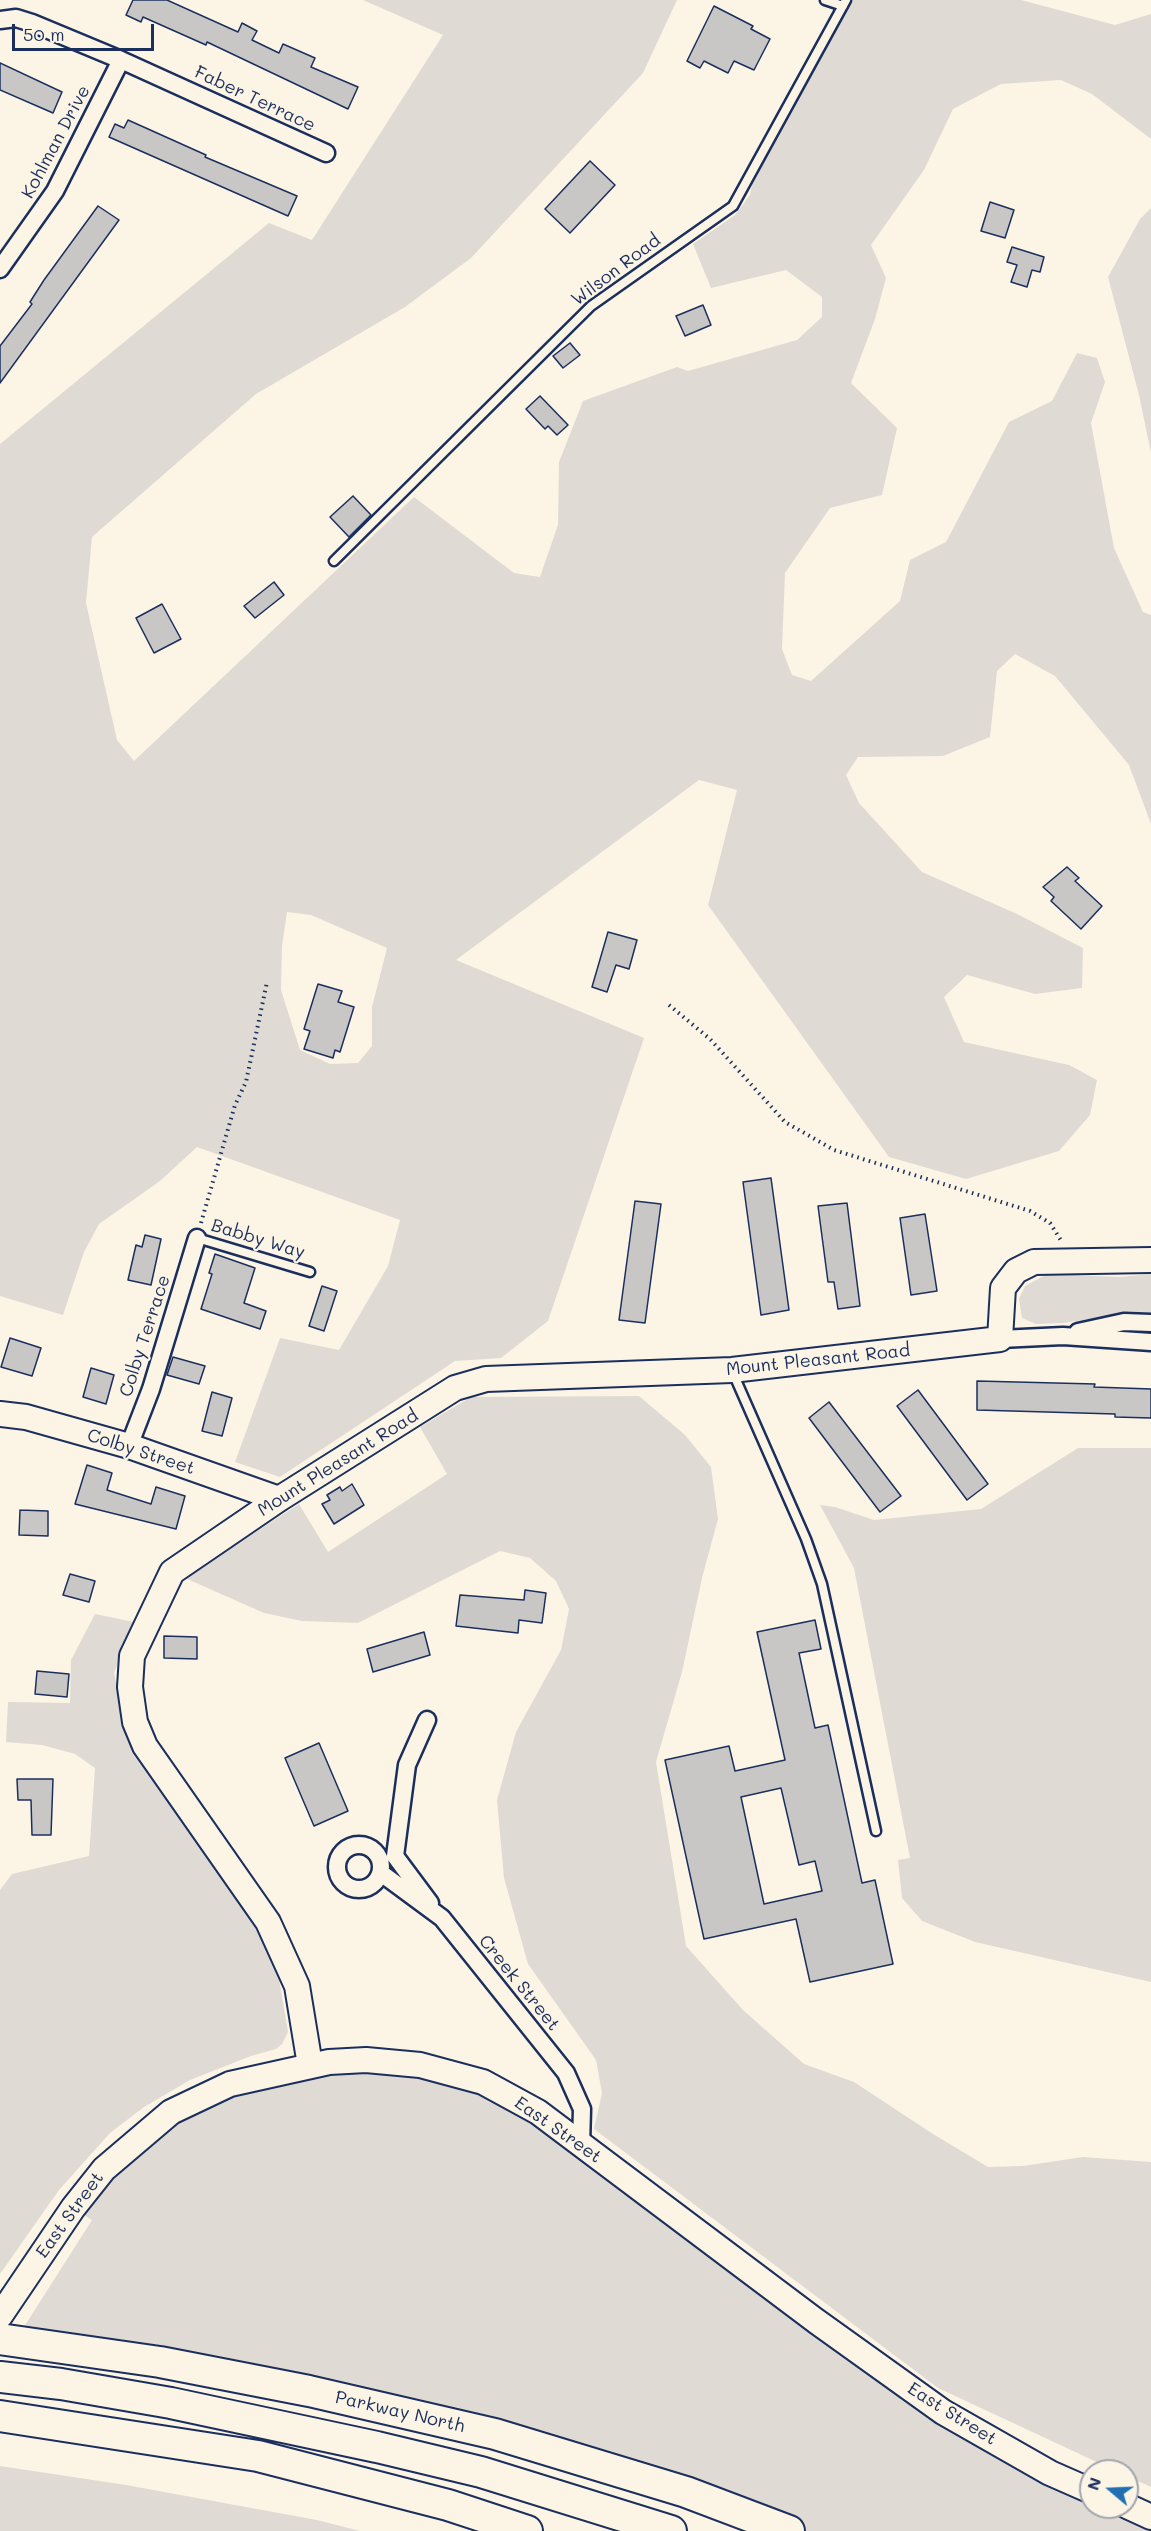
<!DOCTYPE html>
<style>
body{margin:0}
#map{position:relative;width:1151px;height:2531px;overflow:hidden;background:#fcf5e5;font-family:Mali,sans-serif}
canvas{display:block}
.north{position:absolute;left:1079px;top:2459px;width:60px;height:60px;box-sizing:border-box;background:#fcf5e5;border:2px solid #a2a6af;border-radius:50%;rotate:289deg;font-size:16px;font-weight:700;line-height:24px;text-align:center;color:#1b2f5e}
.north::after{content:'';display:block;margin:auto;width:21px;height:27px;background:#1f6fb2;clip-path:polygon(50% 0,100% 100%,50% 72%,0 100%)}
.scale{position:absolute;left:12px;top:24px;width:142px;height:27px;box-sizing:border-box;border:3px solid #1b2f5e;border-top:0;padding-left:8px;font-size:18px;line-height:21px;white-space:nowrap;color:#1b2f5e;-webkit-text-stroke:4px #fcf5e5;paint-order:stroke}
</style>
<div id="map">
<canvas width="1151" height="2531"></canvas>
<div class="north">N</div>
<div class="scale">50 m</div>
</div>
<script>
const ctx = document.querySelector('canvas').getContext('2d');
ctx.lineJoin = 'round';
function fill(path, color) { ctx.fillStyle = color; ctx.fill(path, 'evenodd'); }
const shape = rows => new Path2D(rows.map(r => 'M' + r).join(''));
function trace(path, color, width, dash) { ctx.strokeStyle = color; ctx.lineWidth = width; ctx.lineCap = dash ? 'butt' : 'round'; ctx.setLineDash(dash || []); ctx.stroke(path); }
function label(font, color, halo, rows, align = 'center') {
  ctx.font = font + ' Mali,sans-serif'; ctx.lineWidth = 4.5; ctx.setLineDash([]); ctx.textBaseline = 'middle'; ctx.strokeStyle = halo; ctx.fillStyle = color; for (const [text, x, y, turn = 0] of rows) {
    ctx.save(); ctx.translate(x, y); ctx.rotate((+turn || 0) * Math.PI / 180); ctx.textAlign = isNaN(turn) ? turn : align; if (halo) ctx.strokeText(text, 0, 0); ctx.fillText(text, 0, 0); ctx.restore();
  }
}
fill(shape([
 [363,0,677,0,643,73,471,258,405,307,256,394,92,537,86,603,117,740,134,761,414,497,514,573,540,577,558,525,559,462,583,401,677,367,688,371,797,340,822,317,822,297,786,270,711,288,693,244,735,215,750,195,752,185,853,0,1021,0,1115,25,1151,14,1151,139,1092,94,1061,80,1001,84,953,109,924,170,871,245,886,278,875,319,851,383,897,428,882,495,830,508,785,573,782,649,792,675,811,681,900,601,910,560,946,542,1009,422,1052,401,1077,353,1097,358,1105,382,1091,423,1114,548,1143,612,1151,615,1151,824,1129,765,1055,676,1015,654,997,671,990,737,943,756,858,757,846,775,859,803,922,872,1017,914,1083,948,1082,988,1035,994,967,975,944,997,964,1042,1069,1065,1097,1080,1090,1115,1059,1151,966,1179,889,1157,708,905,737,790,699,780,456,960,644,1038,548,1321,501,1358,455,1361,280,1477,235,1462,280,1338,339,1350,388,1266,400,1220,197,1147,160,1181,99,1224,84,1252,63,1315,0,1296,0,444,269,223,312,240,443,35],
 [287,912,311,915,387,948,372,1007,372,1046,358,1063,330,1064,300,1050,281,990,282,946],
 [1151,208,1151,453,1139,395,1108,277,1140,219],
 [1047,1274,1119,1277,1151,1274,1151,1316,1124,1314,1063,1323,1036,1324,1022,1318,1019,1299,1025,1286],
 [639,1396,685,1435,711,1467,718,1519,702,1578,682,1672,656,1762,686,1946,743,2010,804,2064,854,2082,933,2134,988,2167,1023,2166,1083,2157,1151,2162,1151,2487,1127,2476,1127,2471,1116,2471,938,2388,594,2129,602,2093,596,2060,528,1964,504,1878,497,1800,516,1732,561,1650,569,1609,556,1581,530,1558,500,1551,358,1623,302,1621,264,1613,185,1578,299,1504,328,1552,447,1474,420,1427,471,1397],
 [1078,1448,1151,1448,1151,1982,975,1942,922,1921,902,1898,898,1860,910,1858,854,1568,820,1505,835,1507,874,1520,981,1509],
 [95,1614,134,1622,114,1673,126,1733,148,1774,245,1912,268,1949,278,1973,288,2032,282,2044,276,2049,251,2056,190,2080,144,2107,110,2133,59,2190,0,2274,0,1890,12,1874,89,1856,95,1768,75,1754,42,1745,6,1742,8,1702,70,1703,71,1660],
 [310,2065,483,2082,816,2321,1091,2491,1091,2507,1127,2507,1151,2517,1151,2531,789,2531,495,2434,15,2341,92,2220,73,2208,171,2112],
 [0,2466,126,2485,317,2520,360,2531,0,2531]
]), '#dfdbd4');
const building = shape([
 [133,0,167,0,238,32,242,23,257,31,252,40,279,53,283,44,315,58,311,67,358,87,348,109,207,42,206,45,143,17,141,22,126,15,133,0],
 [714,6,753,26,751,29,770,39,754,70,734,61,728,73,704,61,700,68,687,61,714,6],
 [0,63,62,92,53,113,0,90,0,63],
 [128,120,206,155,205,157,297,196,288,216,109,137,115,124,124,128,128,120],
 [590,161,615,185,570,233,545,209,590,161],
 [990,202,1014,210,1005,238,981,231,990,202],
 [98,206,119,220,0,383,0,346,32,304,30,302,44,280,98,206],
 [1012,247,1044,257,1040,272,1032,270,1027,287,1011,282,1017,265,1007,262,1012,247],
 [703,305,711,325,685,336,676,316,703,305],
 [570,343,580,355,563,368,553,356,570,343],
 [540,396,568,425,557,435,548,426,545,429,526,409,540,396],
 [353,496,371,515,349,537,330,517,353,496],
 [274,582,284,595,255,618,244,606,274,582],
 [162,604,181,639,154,653,136,618,162,604],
 [1067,867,1079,878,1075,881,1102,906,1081,929,1051,901,1054,897,1043,887,1067,867],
 [608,932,637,940,629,969,616,965,607,992,592,987,608,932],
 [318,984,342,991,338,1002,354,1007,340,1052,335,1050,333,1058,304,1049,310,1031,304,1029,318,984],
 [771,1178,789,1310,761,1315,743,1182,771,1178],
 [635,1201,661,1204,645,1323,619,1320,635,1201],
 [847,1203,860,1306,838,1309,834,1282,828,1282,818,1206,847,1203],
 [925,1214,937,1291,911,1295,900,1218,925,1214],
 [145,1235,161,1239,151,1285,128,1280,136,1245,142,1247,145,1235],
 [215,1254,255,1268,244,1303,266,1311,260,1329,201,1309,212,1274,209,1273,215,1254],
 [322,1286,337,1291,324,1331,309,1326,322,1286],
 [10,1338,41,1348,32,1376,1,1367,10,1338],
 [173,1357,205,1366,199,1384,167,1375,173,1357],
 [91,1368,114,1375,106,1404,83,1397,91,1368],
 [977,1381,1095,1384,1094,1387,1151,1389,1151,1418,1115,1417,1115,1414,977,1410,977,1381],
 [918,1390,988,1484,967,1500,897,1406,918,1390],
 [212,1392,232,1398,222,1436,202,1431,212,1392],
 [829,1402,901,1496,880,1512,809,1418,829,1402],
 [87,1465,112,1473,107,1490,151,1504,156,1487,185,1496,176,1529,75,1504,87,1465],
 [352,1484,364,1505,334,1524,322,1504,330,1500,327,1495,340,1487,342,1491,352,1484],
 [20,1510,48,1511,48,1536,19,1535,20,1510],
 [70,1574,95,1581,89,1602,63,1595,70,1574],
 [525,1590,546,1593,542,1623,519,1620,518,1633,456,1626,460,1595,524,1600,525,1590],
 [815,1620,821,1649,799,1653,815,1728,828,1725,862,1883,875,1880,893,1964,810,1982,796,1919,704,1939,665,1760,729,1746,735,1771,785,1760,757,1632,815,1620],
 [781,1788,799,1865,815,1861,822,1891,764,1904,741,1797,781,1788],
 [424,1632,430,1655,373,1672,367,1649,424,1632],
 [164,1636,197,1637,197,1659,164,1658,164,1636],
 [37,1671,69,1674,67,1697,35,1694,37,1671],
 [319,1743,348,1811,314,1826,285,1758,319,1743],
 [17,1779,53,1779,51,1835,32,1835,31,1800,18,1800,17,1779]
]);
fill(building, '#c8c7c6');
trace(building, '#1b2f5e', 1.5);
const lane = shape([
 [825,0,843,6],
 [334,561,591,306,733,206,846,0],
 [197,1238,310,1272],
 [733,1373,806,1539,822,1584,876,1831]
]);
const street = shape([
 [0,20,16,18,32,23,121,60,326,153],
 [0,269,55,191,121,60],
 [1078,1332,1124,1322,1151,1323],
 [1000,1339,1063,1336,1151,1342],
 [129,1446,151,1389,197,1238],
 [427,1720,407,1765,395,1856,430,1903],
 '337 1867a22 22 0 1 1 44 0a22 22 0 1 1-44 0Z',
 [381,1873,442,1918,566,2073,582,2109,581,2145]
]);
const secondary = shape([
 [0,1414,26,1417,129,1446,279,1499],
 [310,2065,297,1986,268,1922,145,1746,135,1722,130,1687,132,1656,172,1572,279,1499,455,1388,486,1379,732,1370,1000,1339,1003,1288,1016,1271,1034,1262,1151,1260],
 [0,2316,73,2208,104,2169,171,2112,230,2084,329,2062,366,2060,420,2065,483,2082,538,2112,816,2321,943,2412,1050,2473,1091,2491],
 [1127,2506,1151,2517]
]);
const highway = shape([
 [0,2339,160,2362,309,2391,495,2434,686,2492,789,2531],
 [0,2377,61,2384,171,2403,377,2447,481,2472,671,2531],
 [0,2416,258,2456,448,2505,527,2531]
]);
trace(lane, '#1b2f5e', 13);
trace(street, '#1b2f5e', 21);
trace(secondary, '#1b2f5e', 28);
trace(highway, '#1b2f5e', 34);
trace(shape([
 [669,1005,710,1039,785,1122,834,1150,1030,1211,1050,1223,1062,1242],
 [201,1223,235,1105,246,1082,267,982]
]), '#1b2f5e', 4, [1.5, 4.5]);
trace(lane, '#fcf5e5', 8);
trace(street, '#fcf5e5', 16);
trace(secondary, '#fcf5e5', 24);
trace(highway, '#fcf5e5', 30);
label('18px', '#1b2f5e', '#fcf5e5', [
 ["Faber Terrace",255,99,25],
 ["Kohlman Drive",56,142,-62],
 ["Wilson Road",616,270,-37],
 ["Babby Way",258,1239,17],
 ["Colby Terrace",145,1336,-72],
 ["Mount Pleasant Road",818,1360,-6],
 ["Colby Street",141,1452,18],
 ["Mount Pleasant Road",338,1463,-32],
 ["Creek Street",519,1983,51],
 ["East Street",558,2130,35],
 ["East Street",70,2215,-54],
 ["Parkway North",400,2412,13],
 ["East Street",952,2414,32]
]);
</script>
